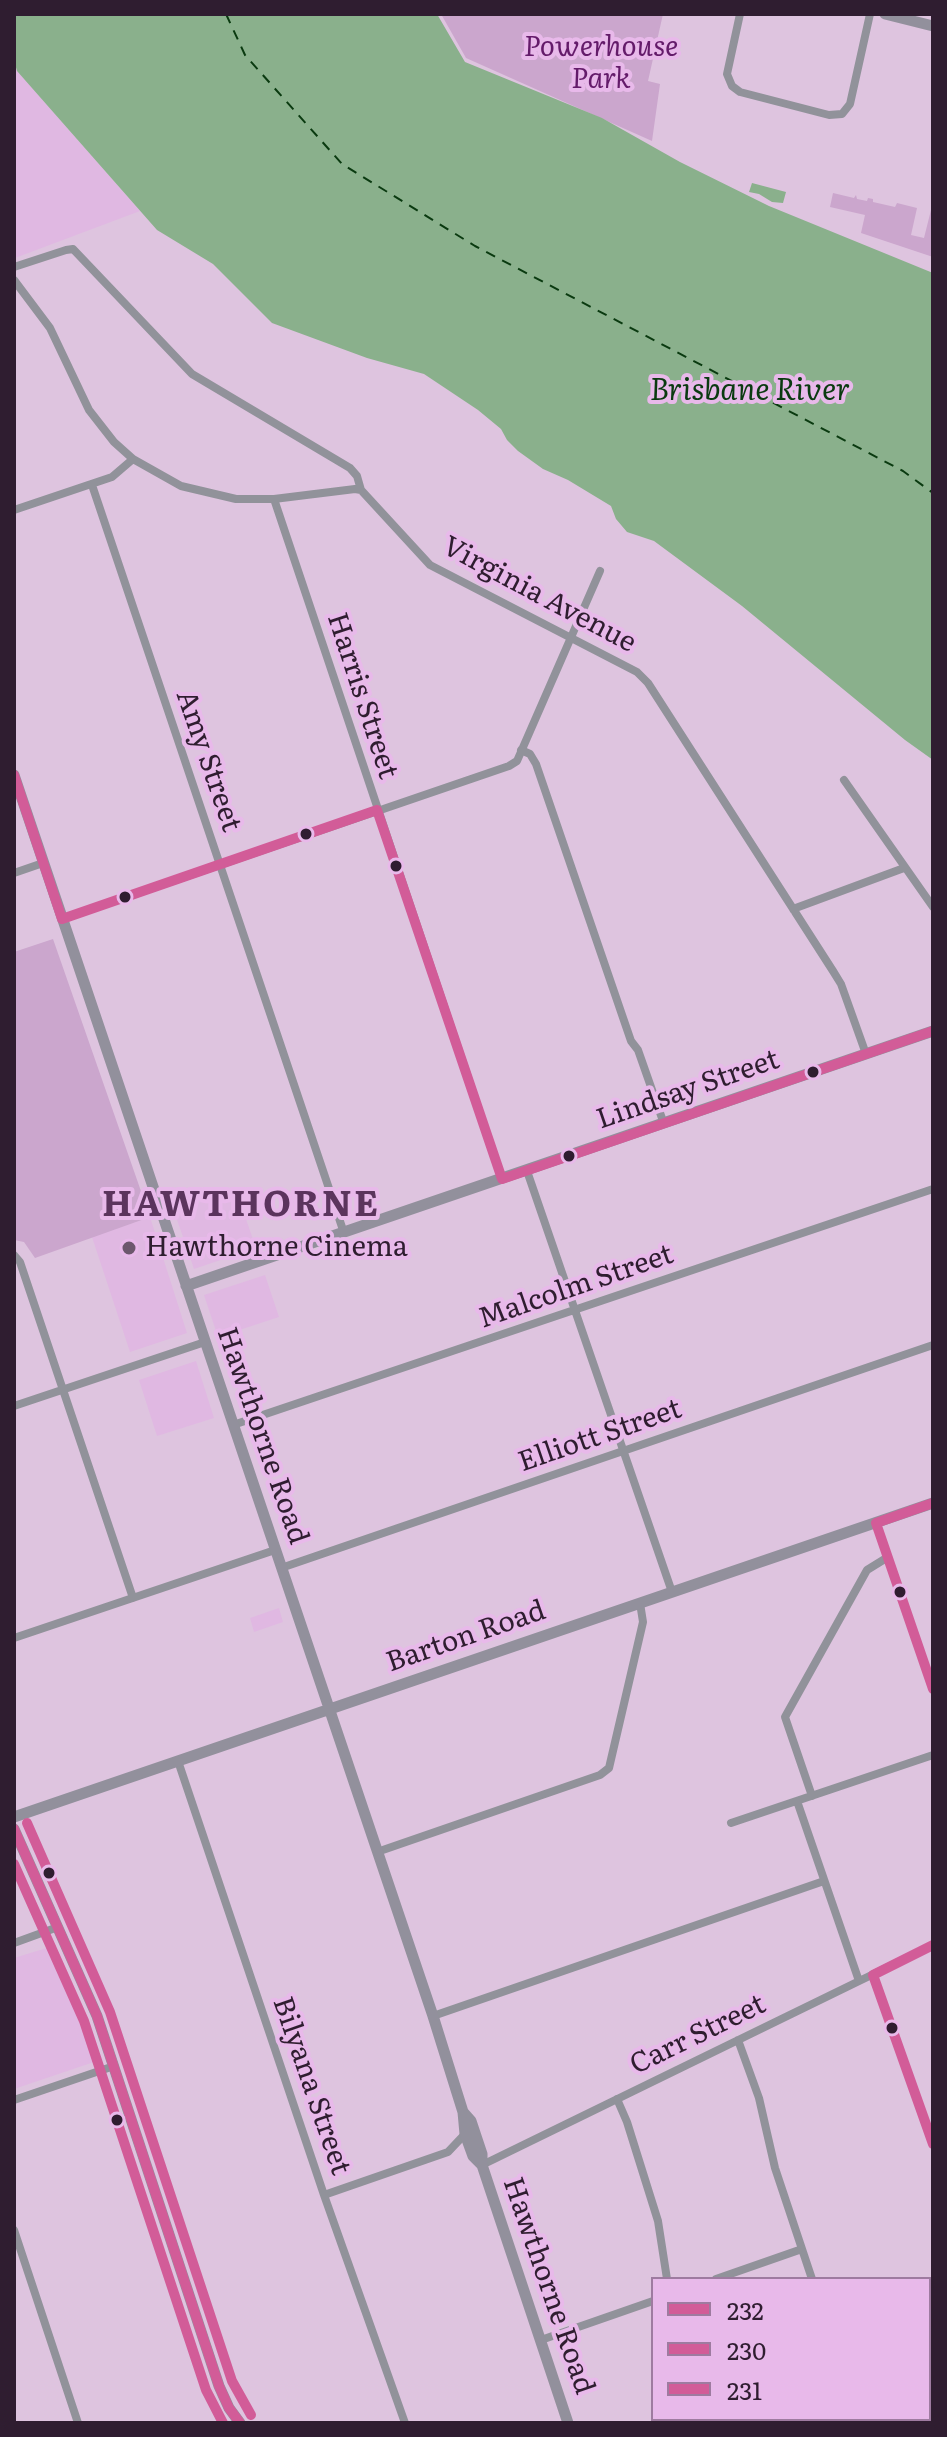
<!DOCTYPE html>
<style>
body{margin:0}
#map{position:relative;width:947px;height:2437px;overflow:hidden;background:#dec4df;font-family:Literata,serif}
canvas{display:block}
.frame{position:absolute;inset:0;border:16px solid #2f1d30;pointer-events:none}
.legend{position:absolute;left:651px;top:2277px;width:280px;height:144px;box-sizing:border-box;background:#e8b9ea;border:2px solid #9e7ba0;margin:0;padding:10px 14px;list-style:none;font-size:24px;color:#2f1d30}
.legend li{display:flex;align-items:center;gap:16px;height:40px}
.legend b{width:40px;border:2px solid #9e7ba0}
</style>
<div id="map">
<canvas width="947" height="2437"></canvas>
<div class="frame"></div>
<ul class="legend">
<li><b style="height:10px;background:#d25c98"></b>232</li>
<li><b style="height:10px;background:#d25c98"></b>230</li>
<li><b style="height:10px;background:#d25c98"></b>231</li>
</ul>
</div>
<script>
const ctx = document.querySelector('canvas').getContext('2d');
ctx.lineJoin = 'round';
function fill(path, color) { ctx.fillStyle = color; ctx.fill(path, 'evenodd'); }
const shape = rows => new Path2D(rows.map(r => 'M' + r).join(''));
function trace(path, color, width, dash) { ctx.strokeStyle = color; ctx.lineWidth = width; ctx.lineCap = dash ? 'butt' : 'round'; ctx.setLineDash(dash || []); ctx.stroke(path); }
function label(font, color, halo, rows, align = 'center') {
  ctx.font = font + ' Literata,serif'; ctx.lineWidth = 8; ctx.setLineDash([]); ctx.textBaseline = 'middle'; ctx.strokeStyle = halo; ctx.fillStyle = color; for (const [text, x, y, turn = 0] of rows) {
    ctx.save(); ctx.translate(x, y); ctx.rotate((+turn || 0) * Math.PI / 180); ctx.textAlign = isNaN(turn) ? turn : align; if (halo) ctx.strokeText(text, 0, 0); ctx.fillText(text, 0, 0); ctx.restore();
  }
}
fill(shape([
 [14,60,17,71,140,211,15,258],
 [236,1190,256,1248,194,1269,174,1211],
 [150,1217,187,1333,130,1352,92,1237],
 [265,1275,279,1317,218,1337,204,1295],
 [196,1361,214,1418,157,1436,139,1380],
 [279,1608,283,1622,254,1632,250,1618],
 [50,1947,97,2061,14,2089,14,1958]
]), '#e0b8e2');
fill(shape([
 [441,14,663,14,648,81,660,84,652,141,466,58],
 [833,193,854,198,856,195,857,199,867,201,868,198,873,199,873,202,895,207,897,203,917,208,911,235,924,238,931,210,933,211,933,257,861,233,865,215,830,207],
 [53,939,150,1217,35,1258,24,1242,14,1240,14,952]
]), '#cba6cd');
fill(shape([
 [14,14,437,14,465,62,602,118,680,162,769,206,933,273,933,760,905,740,742,606,654,541,627,532,616,519,611,506,568,480,543,469,518,451,507,440,501,429,478,410,424,374,367,358,272,323,213,264,157,230,17,71,14,60],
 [752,183,786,192,783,203,772,202,759,194,749,192]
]), '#8ab08c');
trace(shape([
 [226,14,245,55,342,164,475,246,903,471,933,493]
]), '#0a3a10', 2, [10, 8]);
trace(shape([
 [740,14,727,74,732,86,740,92,829,115,842,114,850,104,870,14],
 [14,267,66,250,73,249,192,374,350,468,357,476,361,490],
 [14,280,50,328,89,410,114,442,133,459,181,486,236,499,274,499,355,489,361,490,430,565,637,672,648,683,833,971,841,984,866,1054],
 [92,485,344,1233],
 [274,499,502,1179],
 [14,510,112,477,133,459],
 [521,750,530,754,536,764,631,1041,638,1050,664,1124],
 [844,780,933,907],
 [14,873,43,863],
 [793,909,904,868],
 [62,919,509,766,517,761,600,571],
 [527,1171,672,1592],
 [14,1255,20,1262,133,1598],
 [14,1406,205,1342],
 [233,1425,933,1189],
 [876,1523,933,1689],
 [281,1568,933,1345],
 [14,1638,275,1550],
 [178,1761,324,2195,405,2423],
 [812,1796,785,1717,867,1570,888,1557],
 [797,1801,859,1981],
 [731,1823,933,1755],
 [377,1852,600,1775,609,1768,643,1622,640,1603],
 [14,1943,58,1927],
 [873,1975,933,2144],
 [433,2016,824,1881],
 [738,2040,759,2098,775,2168,812,2279],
 [617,2099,627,2122,658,2221,667,2279],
 [14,2100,114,2066],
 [482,2165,933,1945],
 [324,2195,448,2152,465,2134],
 [14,2230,78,2423],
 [716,2279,802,2249],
 [541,2340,653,2301],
 [713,2419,714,2423],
 [860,2419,861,2423]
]), '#91929a', 8);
trace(shape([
 [885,14,933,26],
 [14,775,433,2016,463,2112,465,2134,473,2156,482,2165],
 [186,1286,933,1031],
 [14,1817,933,1503],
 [14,1829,97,2016,219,2386,229,2408,240,2423],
 [463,2112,471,2121,482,2154,482,2165,568,2423]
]), '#92909c', 11);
trace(shape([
 [14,775,62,919],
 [377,810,502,1179],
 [62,919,377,810],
 [502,1179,933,1031],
 [876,1523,933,1689],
 [876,1523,933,1503],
 [14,1829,97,2016,219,2386,229,2408,240,2423],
 [873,1975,933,2144],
 [873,1975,933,1945]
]), '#d25c98', 10);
trace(shape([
 [14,1864,84,2021,206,2390,223,2423]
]), '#d25c98', 10);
trace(shape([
 [27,1823,110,2012,232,2381,251,2415]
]), '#d25c98', 10);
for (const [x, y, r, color] of [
 [306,834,7,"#2f1d30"],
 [396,866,7,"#2f1d30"],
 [125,897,7,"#2f1d30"],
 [813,1072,7,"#2f1d30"],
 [569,1156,7,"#2f1d30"],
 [129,1248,8,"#6c576d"],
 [900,1592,7,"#2f1d30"],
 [49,1873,7,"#2f1d30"],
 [892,2028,7,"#2f1d30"],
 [117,2120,7,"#2f1d30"]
]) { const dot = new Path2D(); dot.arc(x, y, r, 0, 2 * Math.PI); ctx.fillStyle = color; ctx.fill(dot); trace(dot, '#e8b9ea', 3); }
label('italic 28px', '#641b6a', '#e8b9ea', [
 ["Powerhouse",601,48],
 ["Park",601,80]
]);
label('28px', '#2f1d30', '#e8b9ea', [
 ["Virginia Avenue",539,595,28],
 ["Harris Street",362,696,72],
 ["Amy Street",208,761,71],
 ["Lindsay Street",688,1090,-19],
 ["Malcolm Street",576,1287,-19],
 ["Hawthorne Road",262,1436,71],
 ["Elliott Street",600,1436,-19],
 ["Barton Road",466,1637,-19],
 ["Carr Street",698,2035,-26],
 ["Bilyana Street",311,2086,71],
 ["Hawthorne Road",548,2286,71]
]);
label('28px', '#2f1d30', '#e8b9ea', [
 ["Hawthorne Cinema",145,1248]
], 'left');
label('italic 30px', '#0a3a10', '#e8b9ea', [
 ["Brisbane River",750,391]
]);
ctx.letterSpacing = '2px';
label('bold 36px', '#5b345d', '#e8b9ea', [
 ["HAWTHORNE",241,1205]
]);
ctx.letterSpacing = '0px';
</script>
